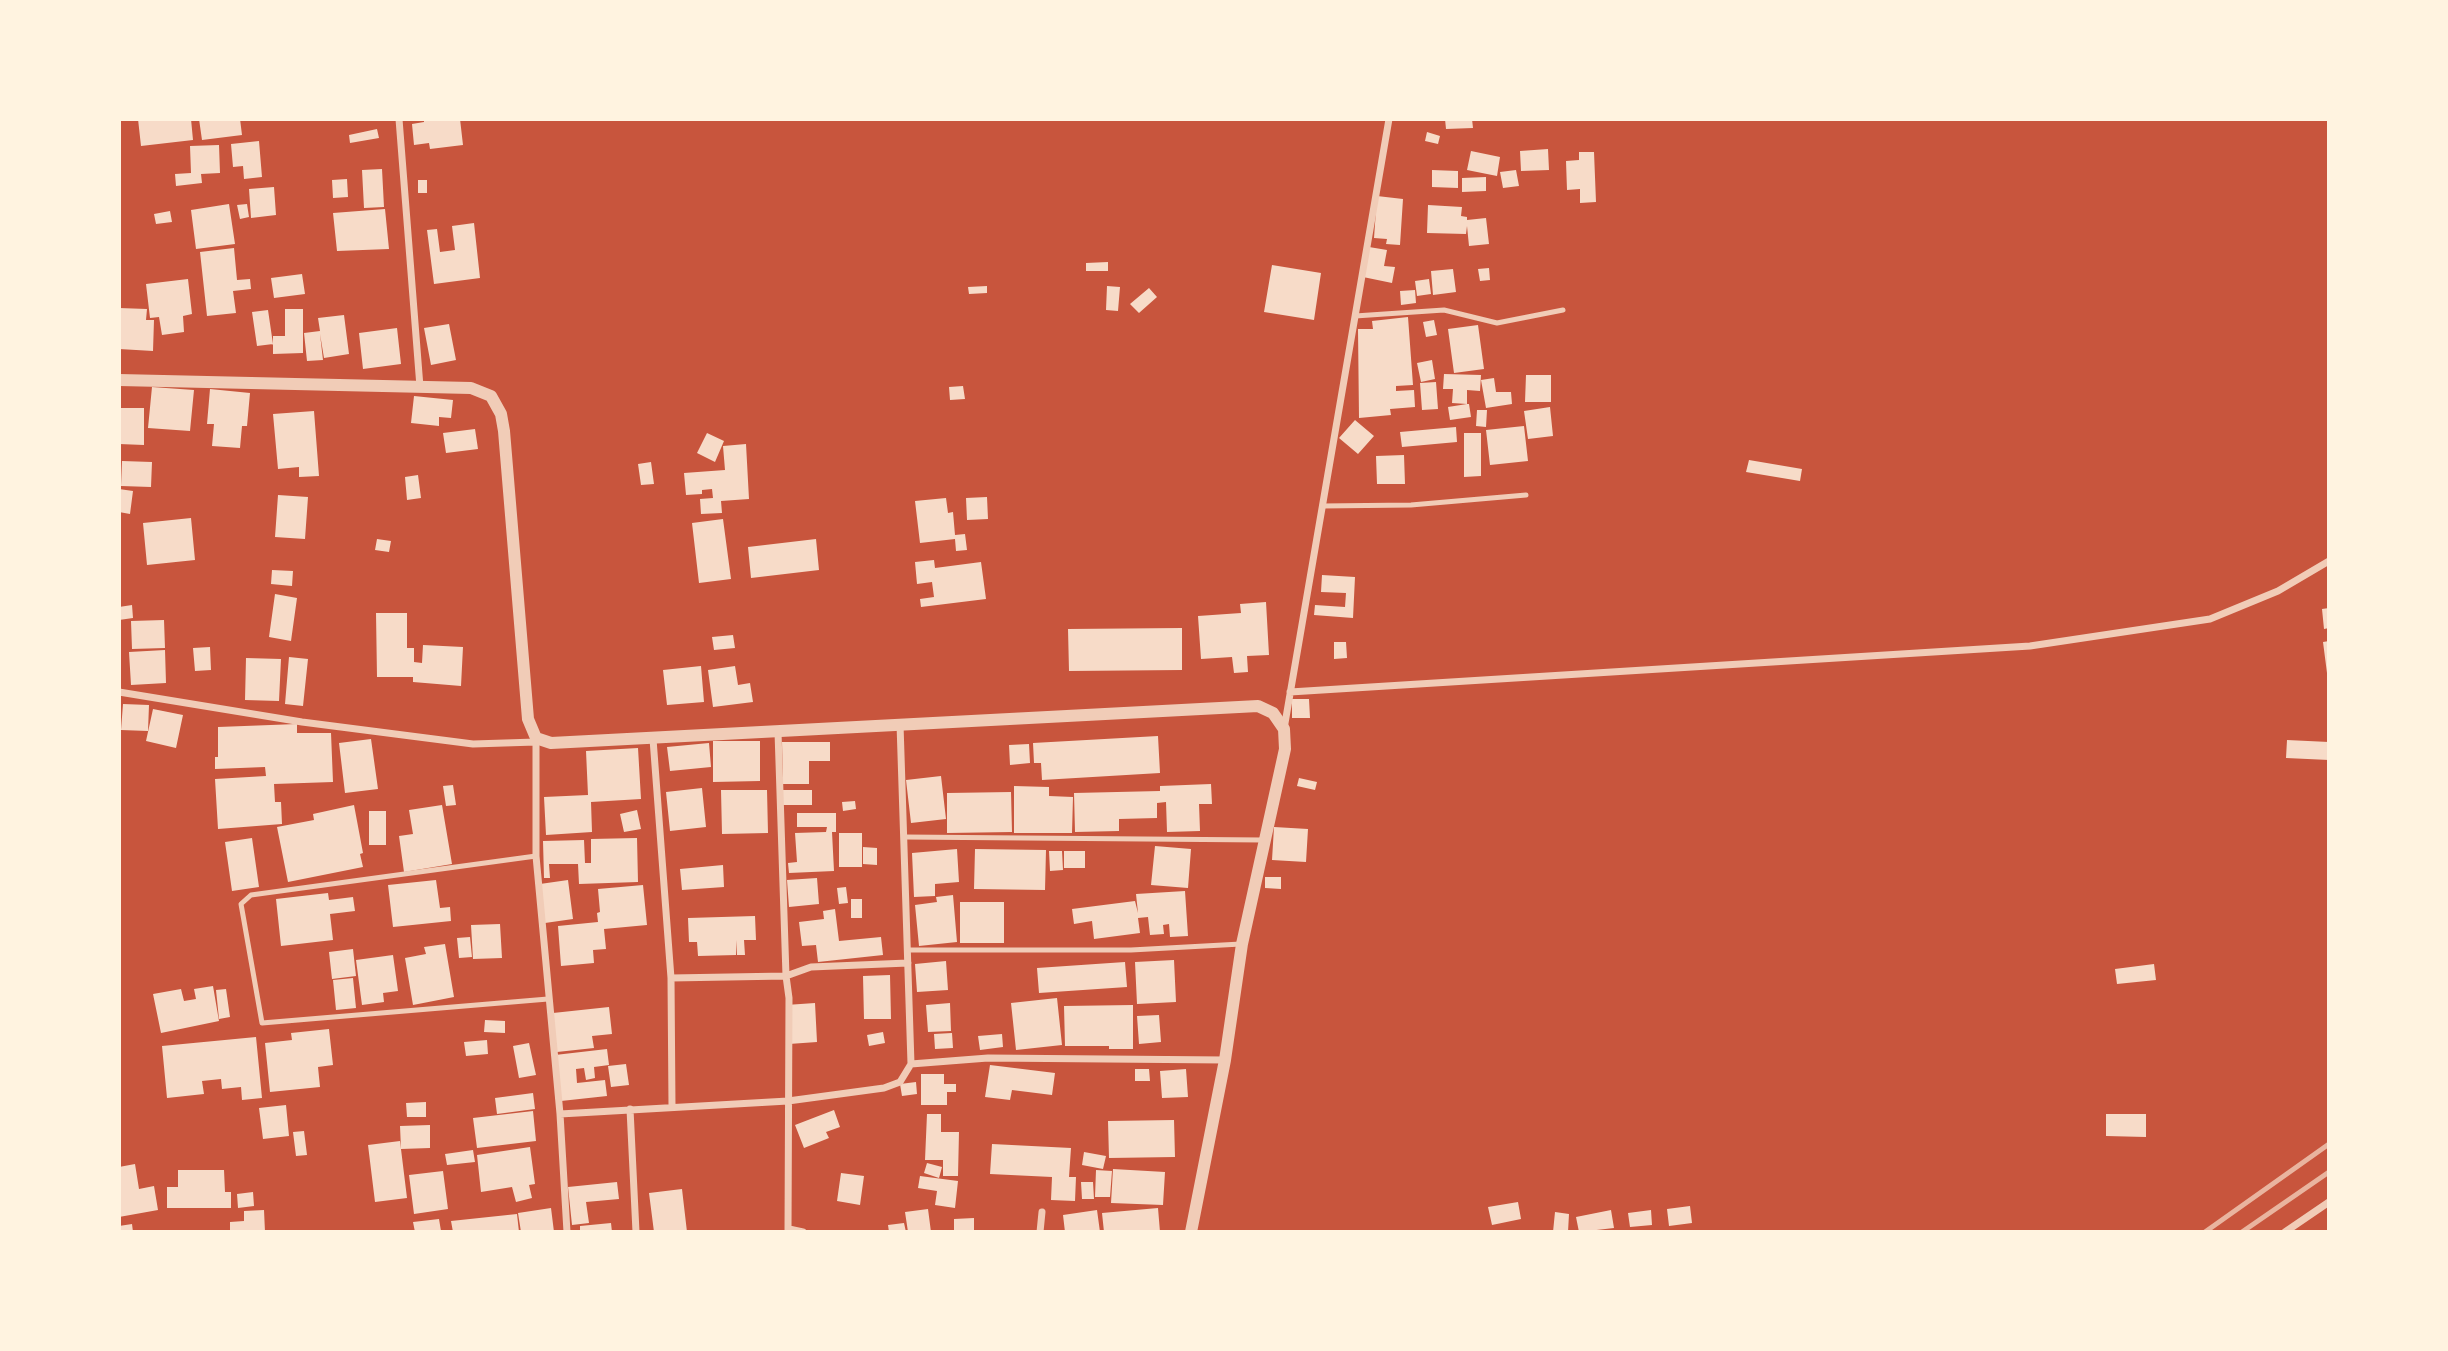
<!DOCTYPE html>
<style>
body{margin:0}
#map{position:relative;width:2448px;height:1351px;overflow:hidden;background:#c8553d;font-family:"Archivo Narrow",sans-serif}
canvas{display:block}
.frame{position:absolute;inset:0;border:121px solid #fff3e0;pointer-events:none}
</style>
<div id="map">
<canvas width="2448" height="1351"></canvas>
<div class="frame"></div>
</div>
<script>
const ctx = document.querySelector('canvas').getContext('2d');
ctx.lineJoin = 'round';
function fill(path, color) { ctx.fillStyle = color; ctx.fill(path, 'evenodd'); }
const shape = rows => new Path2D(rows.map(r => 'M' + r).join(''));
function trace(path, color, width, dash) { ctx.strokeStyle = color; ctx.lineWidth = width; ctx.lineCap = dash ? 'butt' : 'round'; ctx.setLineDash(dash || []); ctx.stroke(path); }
fill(shape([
 [138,119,191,119,193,140,141,146],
 [199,119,240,119,242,135,202,140],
 [424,119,460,119,463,145,430,149,429,143,414,145,412,124,424,122],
 [1445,119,1472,119,1473,128,1446,129],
 [377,129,379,138,350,143,349,135],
 [1427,132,1440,136,1438,144,1425,141],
 [259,141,262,177,244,179,243,166,233,167,231,144],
 [219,145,220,173,201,174,202,183,176,186,175,174,191,173,190,146],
 [1548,149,1549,170,1521,171,1520,151],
 [1471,151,1500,157,1497,176,1467,170],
 [1579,152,1594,152,1596,202,1580,203,1580,189,1567,190,1566,161,1579,160],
 [382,169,384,207,364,208,362,170],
 [1432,170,1458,171,1458,188,1432,187],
 [1516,170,1519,186,1503,188,1500,172],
 [1486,177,1486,191,1462,192,1462,178],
 [347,179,348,197,333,198,332,180],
 [418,180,427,180,427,193,418,193],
 [274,187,276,215,251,218,249,189],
 [1377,196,1403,199,1400,245,1386,244,1387,239,1374,238],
 [229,204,235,244,196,249,191,210],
 [247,204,249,217,240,219,237,205],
 [1428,205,1462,207,1461,216,1467,217,1467,220,1486,218,1489,244,1469,246,1467,226,1466,234,1427,233],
 [385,209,389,249,337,251,333,213],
 [170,211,172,222,156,224,154,214],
 [474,223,480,278,434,284,427,230,437,229,440,252,455,250,452,226],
 [1369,247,1387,250,1384,266,1395,267,1392,283,1363,277],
 [234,248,237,280,250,279,251,289,233,291,236,313,207,316,200,252],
 [1108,262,1108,271,1086,271,1086,263],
 [1272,265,1321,273,1314,320,1264,312],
 [1489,268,1490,280,1480,281,1478,269],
 [1453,269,1456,292,1433,295,1431,271],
 [302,274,305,294,274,298,271,278],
 [188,279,192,314,183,316,184,332,162,335,159,317,150,318,146,284],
 [1429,279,1431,294,1417,296,1415,281],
 [987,286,987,293,969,294,968,287],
 [1107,286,1120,287,1118,311,1106,310],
 [1149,288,1157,297,1139,313,1130,304],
 [1415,290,1416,303,1401,305,1400,291],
 [119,308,147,309,146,320,154,320,153,351,119,349],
 [285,309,303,309,303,353,273,354,273,336,285,336],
 [268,310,273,344,257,346,252,312],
 [344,315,349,354,324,358,320,334,323,360,307,361,304,333,320,331,318,318],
 [1408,317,1413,385,1396,386,1396,391,1414,390,1415,407,1390,409,1391,415,1359,418,1358,329,1373,329,1372,321],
 [1434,320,1437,335,1426,337,1423,322],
 [449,324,456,360,431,365,424,328],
 [1478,325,1484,369,1454,373,1448,329],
 [397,328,401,364,363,369,359,333],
 [1432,360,1435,379,1421,382,1417,363],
 [1444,374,1481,375,1480,391,1467,390,1467,404,1469,404,1471,417,1450,420,1448,407,1467,404,1452,403,1453,389,1443,389],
 [1526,375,1551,375,1551,402,1525,402],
 [1494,378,1496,392,1511,392,1512,404,1486,408,1481,380],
 [1436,382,1438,409,1422,410,1420,383],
 [963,386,965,399,950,400,949,387],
 [152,387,194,390,190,431,148,428],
 [210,389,250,393,247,426,242,426,240,448,212,446,214,424,207,424],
 [414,396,453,400,451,418,439,417,439,426,411,423],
 [1550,407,1553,436,1528,439,1524,411],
 [119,408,144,408,144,445,119,444],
 [1477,410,1487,410,1486,427,1476,426],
 [314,411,319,476,299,477,299,467,278,469,273,414],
 [1355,420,1374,436,1358,454,1339,438],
 [1524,426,1528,461,1490,465,1486,430],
 [1456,427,1457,442,1402,447,1400,432],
 [475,429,478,449,446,453,443,433],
 [707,433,724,441,715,462,697,453],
 [1464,433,1481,433,1481,476,1464,477],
 [746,444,749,499,721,501,722,513,701,514,700,499,713,498,712,489,702,490,702,494,686,495,684,473,725,470,723,446],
 [1404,455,1405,484,1377,484,1376,456],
 [1749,460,1802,469,1800,481,1746,472],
 [122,461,152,462,151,487,121,486],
 [651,462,654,484,641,485,638,464],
 [418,475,421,498,407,500,405,477],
 [119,489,133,491,130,514,119,512],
 [278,495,308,497,305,539,275,537],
 [987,497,988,519,967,520,966,498],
 [946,498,948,513,953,512,955,535,965,534,967,550,956,551,955,539,920,543,915,501],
 [191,518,195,560,147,565,143,523],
 [723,519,731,579,699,583,692,523],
 [377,539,391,541,389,552,375,550],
 [816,539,819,570,751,578,748,547],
 [934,560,935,568,981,562,986,599,921,607,920,599,934,597,932,582,917,584,915,562],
 [272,570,293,571,292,586,271,584],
 [1322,575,1355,577,1353,618,1314,615,1315,605,1345,607,1346,593,1321,592],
 [275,594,297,598,291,641,269,637],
 [1266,602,1269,655,1247,656,1248,672,1234,673,1232,657,1201,659,1198,616,1241,613,1240,604],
 [132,605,133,618,119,620,119,607],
 [2329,608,2329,628,2324,629,2322,609],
 [376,613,407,613,407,648,414,648,414,662,422,663,423,645,463,647,461,686,413,682,413,677,377,677],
 [164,620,165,648,132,649,131,621],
 [1182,628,1182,670,1069,671,1068,629],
 [733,635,735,648,714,650,712,637],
 [2329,641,2329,673,2327,673,2323,642],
 [1334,642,1346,642,1347,658,1334,659],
 [210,647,211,670,195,671,193,648],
 [165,650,166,683,131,685,129,652],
 [289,657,308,659,303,706,285,704],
 [246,658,281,659,279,701,245,700],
 [701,666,704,702,667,705,663,670],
 [735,666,738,685,750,683,753,702,713,707,708,670],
 [1292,699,1309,699,1310,718,1292,718],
 [123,704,149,705,148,731,121,730],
 [153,709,183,715,176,748,146,741],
 [297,724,297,733,331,733,333,782,274,784,275,802,281,802,282,824,218,829,215,779,266,776,265,767,215,769,215,757,218,757,218,727],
 [1158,736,1160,773,1042,780,1041,763,1034,763,1033,743],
 [371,739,378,789,345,793,339,743],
 [2287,740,2329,742,2329,760,2286,758],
 [713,741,760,741,760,781,713,782],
 [782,742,830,742,830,761,809,761,809,784,783,784],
 [709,743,711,767,670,771,667,747],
 [1029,744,1030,763,1010,765,1009,745],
 [638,748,641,799,591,802,592,832,546,835,544,797,588,795,586,751],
 [941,776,946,819,911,823,906,780],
 [1299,778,1317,782,1315,790,1297,786],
 [1211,784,1212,804,1199,804,1200,831,1167,832,1166,802,1157,803,1157,818,1119,819,1119,831,1075,832,1074,793,1160,791,1160,786],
 [453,785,456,805,446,806,443,786],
 [1014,786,1049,787,1049,796,1073,797,1072,833,1014,833],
 [702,788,706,827,670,831,666,792],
 [721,790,767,790,768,833,722,834],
 [783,790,812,790,812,805,783,805],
 [1011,792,1012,832,947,833,947,793],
 [855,801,856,809,843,811,842,802],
 [354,805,363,853,360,854,363,867,288,882,277,827,314,820,313,814],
 [442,805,452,864,404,872,399,836,413,834,409,810],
 [637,810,641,829,624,832,620,814],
 [369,811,386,811,386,845,369,845],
 [797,813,836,813,836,832,832,832,834,871,789,873,788,863,797,862,795,833,826,832,827,827,797,827],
 [1274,827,1308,829,1306,862,1272,860],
 [839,833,862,833,862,867,839,867],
 [252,838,259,887,232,891,225,842],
 [637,838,638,882,579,884,578,864,549,864,550,878,544,878,543,841,584,840,585,863,591,863,591,839],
 [1155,846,1191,849,1188,888,1151,885],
 [863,847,877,848,877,865,863,864],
 [957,849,959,882,935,884,935,896,914,897,912,853],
 [975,849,1046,850,1045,890,974,889],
 [1049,851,1062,851,1063,870,1050,871],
 [1064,851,1085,851,1085,868,1064,868],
 [723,865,724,887,682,890,680,869],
 [1265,877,1281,877,1281,889,1265,888],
 [817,878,819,904,789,907,787,880],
 [436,880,440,908,450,907,451,921,393,927,388,885],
 [568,880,573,919,545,923,540,884],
 [643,885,647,925,604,929,606,949,593,950,594,963,561,966,558,926,598,922,597,913,600,912,598,889],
 [846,887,848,903,839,904,837,888],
 [1185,891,1188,936,1170,937,1169,924,1163,925,1164,934,1150,935,1148,917,1138,918,1140,933,1094,939,1092,921,1074,924,1072,909,1135,901,1138,913,1136,894],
 [328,893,329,900,353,897,355,911,330,914,333,940,281,946,276,899],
 [953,895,957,942,919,946,915,905,937,902,936,897],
 [851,899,862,899,862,918,851,918],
 [960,902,1004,902,1004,943,960,943],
 [835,909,839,941,881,937,883,955,818,962,816,945,802,946,799,922,824,919,823,911],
 [755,916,756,940,744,940,745,955,737,955,736,940,736,955,698,956,697,942,689,942,688,918],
 [500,924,502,958,473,959,471,925],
 [470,937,472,957,459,958,457,938],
 [445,944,454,997,413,1005,405,958,426,954,424,947],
 [353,949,356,976,332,979,329,952],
 [393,955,398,991,383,993,384,1002,362,1005,356,960],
 [1174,960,1176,1002,1137,1004,1135,962],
 [946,961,948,990,917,992,915,964],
 [1125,962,1127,987,1039,993,1037,968],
 [2154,964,2156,980,2117,984,2115,969],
 [890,975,891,1019,864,1019,863,976],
 [353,978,356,1008,336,1010,333,980],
 [213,986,219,1021,161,1033,153,994,181,989,184,1001,196,999,194,989],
 [226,989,230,1017,219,1019,216,990],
 [1057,998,1062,1045,1016,1050,1011,1003],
 [815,1003,817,1042,789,1044,786,1005],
 [950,1003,951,1031,928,1032,926,1005],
 [1133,1005,1133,1049,1109,1049,1109,1046,1065,1046,1064,1006],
 [609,1007,612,1034,592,1036,594,1048,557,1052,553,1013],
 [1159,1015,1161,1042,1139,1044,1137,1016],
 [485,1020,505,1021,505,1033,484,1032],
 [329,1029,333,1065,318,1067,320,1087,270,1092,265,1043,292,1040,291,1033],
 [883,1032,885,1043,869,1046,867,1035],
 [952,1033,953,1048,935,1049,934,1034],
 [1002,1034,1003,1047,980,1050,978,1036],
 [256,1037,262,1098,242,1100,241,1087,222,1089,221,1079,202,1081,204,1094,167,1098,162,1046],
 [487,1040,488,1054,466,1056,464,1042],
 [529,1043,536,1075,519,1078,513,1046],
 [607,1049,609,1065,594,1067,595,1078,586,1080,584,1068,576,1069,577,1083,605,1080,607,1096,561,1101,555,1055],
 [626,1064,629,1085,611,1087,608,1066],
 [990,1065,1055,1073,1052,1095,1012,1090,1010,1100,985,1097],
 [1135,1069,1149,1069,1150,1081,1135,1081],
 [1186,1069,1188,1097,1162,1098,1160,1071],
 [921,1074,944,1074,944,1084,956,1084,956,1092,947,1092,947,1105,921,1105],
 [916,1082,917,1094,902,1096,900,1084],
 [533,1093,535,1109,497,1114,495,1098],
 [426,1102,426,1117,407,1117,406,1103],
 [286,1105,289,1136,263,1139,259,1108],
 [834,1110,840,1127,826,1132,829,1138,804,1148,795,1125],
 [533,1111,536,1141,477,1148,473,1118],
 [927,1114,941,1114,941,1132,959,1132,958,1176,943,1176,943,1160,925,1160],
 [2106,1114,2146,1114,2146,1137,2106,1136],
 [1174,1120,1175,1157,1109,1158,1108,1121],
 [430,1125,430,1148,401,1149,400,1126],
 [304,1131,307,1155,296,1156,293,1132],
 [400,1141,407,1198,375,1202,368,1145],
 [992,1144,1071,1148,1069,1177,1076,1177,1075,1201,1051,1200,1052,1177,990,1174],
 [530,1147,535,1184,529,1185,532,1198,516,1202,512,1187,481,1192,477,1155],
 [473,1150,475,1162,447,1165,445,1154],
 [1084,1152,1106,1156,1103,1169,1082,1165],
 [927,1163,942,1167,939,1178,924,1173],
 [135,1164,139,1189,154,1186,158,1210,119,1217,119,1167],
 [1113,1169,1165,1172,1163,1205,1111,1203],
 [178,1170,224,1170,225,1192,231,1192,231,1208,167,1208,167,1187,178,1187],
 [1096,1170,1112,1171,1110,1197,1095,1197],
 [443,1171,448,1209,414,1214,409,1175],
 [841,1173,864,1176,860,1205,837,1201],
 [920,1176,958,1181,955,1208,935,1205,937,1191,918,1188],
 [617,1182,619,1199,586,1202,589,1223,572,1225,568,1187],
 [1081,1182,1093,1182,1094,1199,1082,1199],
 [682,1189,687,1232,654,1232,649,1193],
 [253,1192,254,1206,238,1208,237,1194],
 [1518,1202,1521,1219,1492,1225,1488,1207],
 [1690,1206,1692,1223,1669,1226,1667,1209],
 [551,1208,554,1232,521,1232,518,1213],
 [1158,1208,1160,1232,1104,1232,1102,1213],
 [928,1209,931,1232,908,1232,905,1212],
 [264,1210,265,1232,230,1232,230,1222,244,1221,244,1211],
 [1097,1210,1100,1232,1065,1232,1063,1215],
 [1611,1210,1614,1228,1579,1232,1576,1217],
 [1651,1210,1652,1225,1630,1227,1628,1213],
 [1555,1212,1569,1214,1568,1232,1553,1232],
 [517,1214,519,1232,453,1232,451,1221],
 [974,1218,974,1232,954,1232,954,1219],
 [439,1219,441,1231,415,1232,413,1222],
 [611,1223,612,1232,580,1232,580,1226],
 [904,1223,906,1232,889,1232,888,1225],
 [132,1224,133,1232,119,1232,119,1226]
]), '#f7dbc8');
trace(shape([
 [1355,316,1444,310,1497,323,1563,310],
 [1322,506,1411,505,1526,495],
 [905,837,1263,840],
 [536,856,251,895,241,904,262,1023,548,999],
 [908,950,1131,950,1241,944]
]), '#f1ccb7', 5);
trace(shape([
 [399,119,420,387],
 [119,692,302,722,473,744,536,742],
 [1290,692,2030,646,2210,619,2278,591,2329,561],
 [1284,729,1389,119],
 [536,738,536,856,560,1114,567,1232],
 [653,739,671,978,672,1107],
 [671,978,786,976,778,732],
 [911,1064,988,1058,1225,1060],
 [630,1109,636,1232],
 [560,1114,788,1101,884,1088,900,1082,911,1064,900,724],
 [789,1229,803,1232],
 [788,1232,789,998,786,976,811,967,908,963],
 [1040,1232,1042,1212],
 [2285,1232,2329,1202]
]), '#f1ccb7', 7);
trace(shape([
 [119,380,471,388,491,396,501,414,504,431,528,719,536,738,551,743,1258,706,1273,713,1284,729,1285,749,1242,944,1225,1060,1191,1232]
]), '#f1ccb7', 12);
trace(shape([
 [2205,1232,2329,1144],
 [2242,1232,2329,1172]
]), '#e9b49f', 5);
</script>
